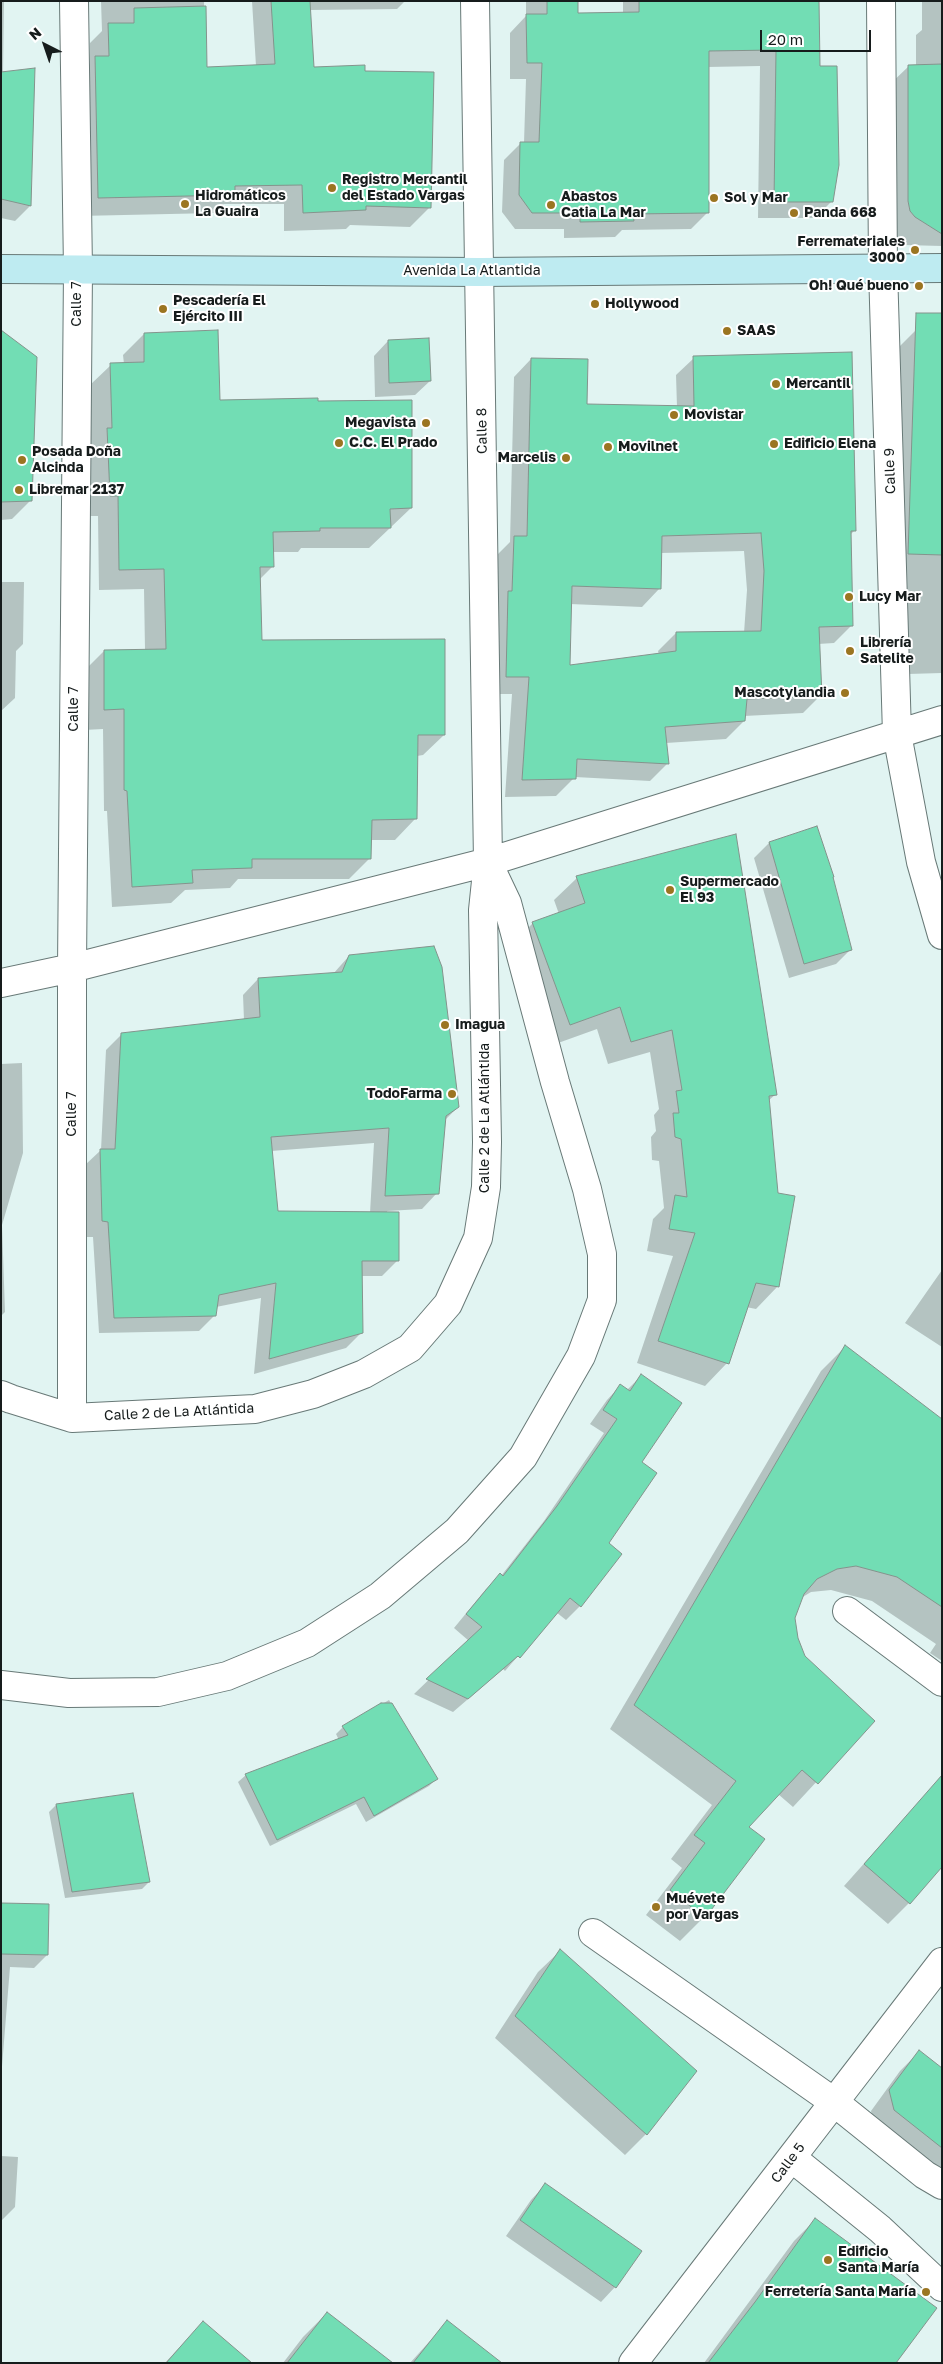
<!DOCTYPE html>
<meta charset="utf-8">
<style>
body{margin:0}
#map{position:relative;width:943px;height:2364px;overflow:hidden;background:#e1f4f2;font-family:"Golos Text",sans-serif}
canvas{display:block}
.frame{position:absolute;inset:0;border:2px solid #161c1c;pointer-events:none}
.north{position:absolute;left:20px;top:20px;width:50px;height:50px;-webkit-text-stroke:4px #fff;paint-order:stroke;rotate:319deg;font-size:14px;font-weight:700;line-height:20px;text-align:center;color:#161c1c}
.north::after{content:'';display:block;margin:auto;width:18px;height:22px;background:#161c1c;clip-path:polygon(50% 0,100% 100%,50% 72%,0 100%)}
.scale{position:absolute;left:760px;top:30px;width:111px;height:22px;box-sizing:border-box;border:2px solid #161c1c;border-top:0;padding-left:6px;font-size:15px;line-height:18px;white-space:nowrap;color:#161c1c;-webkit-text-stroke:4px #fff;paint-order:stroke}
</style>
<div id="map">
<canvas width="943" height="2364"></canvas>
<div class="frame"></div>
<div class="north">N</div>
<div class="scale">20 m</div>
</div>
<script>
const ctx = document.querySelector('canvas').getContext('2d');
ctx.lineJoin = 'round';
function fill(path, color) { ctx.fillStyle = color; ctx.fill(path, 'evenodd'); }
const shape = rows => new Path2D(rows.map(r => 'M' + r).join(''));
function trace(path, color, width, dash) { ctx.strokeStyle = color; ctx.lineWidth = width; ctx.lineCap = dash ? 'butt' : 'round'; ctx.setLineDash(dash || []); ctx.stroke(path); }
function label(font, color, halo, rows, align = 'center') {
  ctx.font = font + ' "Golos Text",sans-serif'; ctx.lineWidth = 4; ctx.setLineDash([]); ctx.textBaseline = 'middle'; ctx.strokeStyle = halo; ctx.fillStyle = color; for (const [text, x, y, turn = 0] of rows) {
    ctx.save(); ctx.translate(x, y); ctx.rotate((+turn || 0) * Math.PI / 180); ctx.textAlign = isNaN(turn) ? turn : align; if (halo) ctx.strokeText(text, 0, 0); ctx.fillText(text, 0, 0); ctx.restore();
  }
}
fill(shape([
 [1,1,4,1,3,73,30,206,15,221,1,218],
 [101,1,204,1,206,69,256,66,252,1,420,1,404,2,397,9,310,10,313,68,364,72,429,208,410,227,350,225,346,229,284,231,284,204,224,204,215,213,79,216,77,77,90,63,90,43,102,31],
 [526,1,577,1,577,15,623,13,623,1,818,1,819,68,832,201,815,218,758,218,760,66,708,67,708,212,691,229,622,230,615,237,564,238,564,229,515,229,502,212,504,160,521,143,524,143,526,79,510,79,510,33,526,16],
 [922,1,942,1,942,246,904,245,894,239,887,87,909,66,916,66,916,35,922,30],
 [916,330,942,331,942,673,908,674,907,571,891,571,899,347],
 [144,334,219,401,317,402,411,508,369,548,301,548,298,552,272,552,273,566,259,580,261,641,444,735,423,755,417,756,415,819,395,840,370,840,370,858,349,879,238,879,230,888,185,890,171,903,112,907,107,811,104,811,103,729,84,730,83,672,104,651,145,650,144,589,99,590,98,516,89,516,87,450,91,445,90,385,111,365,124,364,123,355],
 [1,339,30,501,12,519,1,520],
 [388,341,430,381,415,395,375,397,374,356],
 [694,358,854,531,850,535,852,625,834,643,818,644,821,695,803,713,744,716,744,721,726,739,666,743,668,763,650,781,575,777,556,796,505,797,512,694,489,694,497,555,510,542,514,377,531,359,586,405,677,407,676,375],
 [744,551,747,590,744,633,676,633,658,651,659,655,569,666,570,604,642,607,659,589,661,553],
 [1,582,24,582,23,644,16,651,15,698,1,711],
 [816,827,851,949,836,964,789,978,754,858,769,843],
 [577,878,776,1094,768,1101,778,1286,756,1309,746,1307,727,1363,705,1386,637,1363,673,1256,647,1251,653,1219,664,1208,659,1161,652,1160,651,1137,656,1131,654,1115,659,1109,650,1052,608,1064,597,1029,547,1047,510,946,533,923,559,914,554,900],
 [349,956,458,1107,445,1120,437,1193,422,1209,387,1211,398,1260,382,1276,361,1276,361,1333,346,1348,254,1374,261,1298,216,1307,215,1315,199,1331,99,1333,93,1237,87,1237,84,1166,101,1150,106,1050,122,1034,244,1020,243,995,258,979,333,974],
 [374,1143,370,1213,277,1213,271,1151],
 [22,1063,23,1153,2,1225,5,1312,1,1316,1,1064],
 [942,1270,942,1347,905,1323],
 [845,1347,942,1421,942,1661,930,1653,936,1644,872,1601,831,1590,811,1592,801,1598,793,1617,796,1638,804,1657,873,1721,793,1807,778,1794,747,1827,704,1917,680,1941,646,1915,682,1868,671,1859,712,1805,610,1729,821,1371],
 [641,1376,640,1463,607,1544,620,1554,580,1606,566,1620,556,1612,505,1671,503,1669,453,1712,414,1694,469,1641,454,1628,486,1589,501,1576,544,1521,604,1433,590,1424,607,1400,620,1386,627,1390],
 [389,1700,436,1779,429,1786,366,1822,356,1804,270,1846,238,1782,246,1775,339,1740,336,1734,343,1727],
 [942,1776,909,1903,888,1924,844,1886],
 [132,1794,149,1882,142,1889,65,1898,49,1812,56,1805],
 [1,1904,47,1955,34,1968,10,1967,1,2079],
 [560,1951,695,2071,646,2134,625,2155,495,2038,538,1972],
 [919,2052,942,2070,942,2183,875,2130,871,2111,900,2071],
 [1,2156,18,2157,15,2207,2,2220],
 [545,2185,615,2287,601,2302,506,2236,531,2200],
 [815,2220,895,2363,704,2363,794,2241],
 [327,2313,391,2363,283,2363,303,2337],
 [203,2322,250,2363,165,2363],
 [447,2322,500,2363,410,2363]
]), '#0003');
const building = shape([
 [271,1,310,1,314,67,365,65,365,71,434,72,431,208,366,206,366,210,303,213,302,185,235,186,235,195,98,198,95,56,109,56,108,23,134,23,134,8,206,6,207,67,275,64,271,1],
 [547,1,578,1,578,13,639,12,639,1,819,1,820,66,837,66,839,165,833,202,774,202,776,50,709,51,709,213,633,214,634,221,580,222,580,213,532,213,519,195,520,142,539,142,542,63,527,63,526,14,547,14,547,1],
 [942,64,942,234,915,217,910,211,908,201,908,65,942,64],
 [35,68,31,206,1,199,1,72,35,68],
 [916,313,942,313,942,555,908,554,916,313],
 [1,330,37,357,32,501,1,502,1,330],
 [218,330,220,400,318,398,318,401,412,400,412,508,390,509,391,528,320,528,320,531,273,532,274,567,260,567,262,640,445,639,445,735,418,735,417,819,372,820,371,859,252,859,252,868,192,870,193,883,132,887,127,791,124,790,124,709,104,710,104,650,166,649,164,569,119,570,118,496,110,496,107,428,112,428,110,363,144,362,144,333,218,330],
 [429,338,431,381,389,383,388,340,429,338],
 [852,352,856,531,851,531,853,626,819,627,822,696,747,699,745,721,665,727,669,764,577,759,576,779,522,780,529,677,506,677,508,591,512,591,514,536,527,536,531,358,588,359,587,404,694,406,693,356,852,352],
 [761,533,764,571,761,631,676,632,676,651,570,665,572,586,661,589,662,536,761,533],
 [817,826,834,877,833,877,852,950,804,964,769,842,817,826],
 [736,834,777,1095,769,1096,778,1193,795,1196,779,1287,756,1283,729,1364,658,1341,695,1233,669,1229,675,1195,687,1197,681,1139,675,1137,673,1113,679,1113,676,1091,682,1090,672,1030,631,1042,620,1007,570,1025,532,922,585,903,576,876,736,834],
 [434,946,442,967,459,1107,446,1116,439,1194,385,1196,389,1128,271,1137,278,1211,399,1212,399,1261,362,1261,363,1333,269,1359,276,1283,219,1295,216,1316,114,1318,108,1222,102,1221,100,1149,115,1149,121,1033,260,1017,258,978,342,972,349,955,434,946],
 [845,1345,942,1419,942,1607,897,1577,856,1566,837,1569,817,1579,804,1594,795,1618,798,1638,805,1656,875,1721,818,1784,802,1770,749,1827,765,1839,705,1918,670,1890,705,1843,694,1835,736,1781,634,1705,845,1345],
 [641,1374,682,1403,642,1462,657,1473,609,1543,622,1554,581,1607,570,1598,520,1658,518,1656,468,1699,426,1679,482,1627,466,1614,500,1573,503,1576,557,1506,617,1419,603,1410,620,1384,630,1391,641,1374],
 [381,1703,392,1703,438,1779,374,1816,364,1797,277,1840,245,1774,348,1735,342,1726,381,1703],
 [942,1775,942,1867,910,1904,864,1864,942,1775],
 [133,1793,150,1882,72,1892,56,1804,133,1793],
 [1,1903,49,1904,48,1955,1,1954,1,1903],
 [560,1949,697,2071,647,2135,515,2016,560,1949],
 [919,2050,942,2068,942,2148,894,2110,889,2090,919,2050],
 [545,2183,642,2251,616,2288,520,2220,545,2183],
 [815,2218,937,2308,896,2363,708,2363,755,2302,815,2218],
 [327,2312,393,2363,287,2363,327,2312],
 [447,2320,502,2363,413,2363,447,2320],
 [203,2321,252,2363,166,2363,203,2321]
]);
fill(building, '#72ddb4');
trace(building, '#84938c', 1);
const street = shape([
 [881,1,883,269,897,734,921,862,942,935],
 [1,983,72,968,488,862,942,720],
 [1,1395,11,1399,72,1418,255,1409,313,1394,364,1374,410,1348,448,1304,478,1238,486,1187,487,1142,483,910,488,862,475,1],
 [72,1418,72,968,78,270,74,1],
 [847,1611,942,1682],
 [1,1685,69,1693,158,1692,227,1676,307,1643,380,1596,457,1531,523,1457,581,1356,602,1300,602,1254,587,1189,555,1082,507,903,488,863],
 [593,1933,834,2102,925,2175,942,2185],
 [792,2158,880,2229,942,2287],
 [633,2363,942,1962]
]);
const secondary = shape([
 [1,269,480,272,942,268]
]);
trace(street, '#687977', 30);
trace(secondary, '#687977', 30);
trace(street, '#fff', 28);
trace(secondary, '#beebf1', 28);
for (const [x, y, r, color] of [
 [332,188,5,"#9b7521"],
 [714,198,5,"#9b7521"],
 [185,204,5,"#9b7521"],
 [551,205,5,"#9b7521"],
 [794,213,5,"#9b7521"],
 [915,250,5,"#9b7521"],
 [919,286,5,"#9b7521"],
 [595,304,5,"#9b7521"],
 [163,309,5,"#9b7521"],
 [727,331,5,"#9b7521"],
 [776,384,5,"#9b7521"],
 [674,415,5,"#9b7521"],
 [426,423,5,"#9b7521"],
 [339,443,5,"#9b7521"],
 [774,444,5,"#9b7521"],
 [608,447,5,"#9b7521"],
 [566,458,5,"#9b7521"],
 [22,460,5,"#9b7521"],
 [19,490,5,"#9b7521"],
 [849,597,5,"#9b7521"],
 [850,651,5,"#9b7521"],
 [845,693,5,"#9b7521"],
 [670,890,5,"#9b7521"],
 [445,1025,5,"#9b7521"],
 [452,1094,5,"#9b7521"],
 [656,1907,5,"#9b7521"],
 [828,2260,5,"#9b7521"],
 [926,2292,5,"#9b7521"]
]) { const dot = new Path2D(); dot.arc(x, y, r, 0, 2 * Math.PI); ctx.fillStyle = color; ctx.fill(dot); trace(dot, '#fff', 2); }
label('bold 14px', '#161c1c', '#fff', [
 ["Registro Mercantil",342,180],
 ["del Estado Vargas",342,196],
 ["Hidromáticos",195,196],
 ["La Guaira",195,212],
 ["Abastos",561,197],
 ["Catia La Mar",561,213],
 ["Sol y Mar",724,198],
 ["Panda 668",804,213],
 ["Ferremateriales",905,242,"right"],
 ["3000",905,258,"right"],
 ["Oh! Qué bueno",909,286,"right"],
 ["Pescadería El",173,301],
 ["Ejército III",173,317],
 ["Hollywood",605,304],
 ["SAAS",737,331],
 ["Mercantil",786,384],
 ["Movistar",684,415],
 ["Megavista",416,423,"right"],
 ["C.C. El Prado",349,443],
 ["Edificio Elena",784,444],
 ["Movilnet",618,447],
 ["Posada Doña",32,452],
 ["Alcinda",32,468],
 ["Marcelis",556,458,"right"],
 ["Libremar 2137",29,490],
 ["Lucy Mar",859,597],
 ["Librería",860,643],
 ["Satelite",860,659],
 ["Mascotylandia",835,693,"right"],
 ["Supermercado",680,882],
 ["El 93",680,898],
 ["Imagua",455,1025],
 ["TodoFarma",442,1094,"right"],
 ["Muévete",666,1899],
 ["por Vargas",666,1915],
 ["Edificio",838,2252],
 ["Santa María",838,2268],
 ["Ferretería Santa María",916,2292,"right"]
], 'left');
label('14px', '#161c1c', '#fff', [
 ["Avenida La Atlantida",472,271],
 ["Calle 7",77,304,-90],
 ["Calle 8",482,431,-91],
 ["Calle 9",890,471,-92],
 ["Calle 7",74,709,-90],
 ["Calle 7",72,1114,-90],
 ["Calle 2 de La Atlántida",485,1118,-90],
 ["Calle 2 de La Atlántida",179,1412,-3],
 ["Calle 5",788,2163,-53]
]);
</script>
